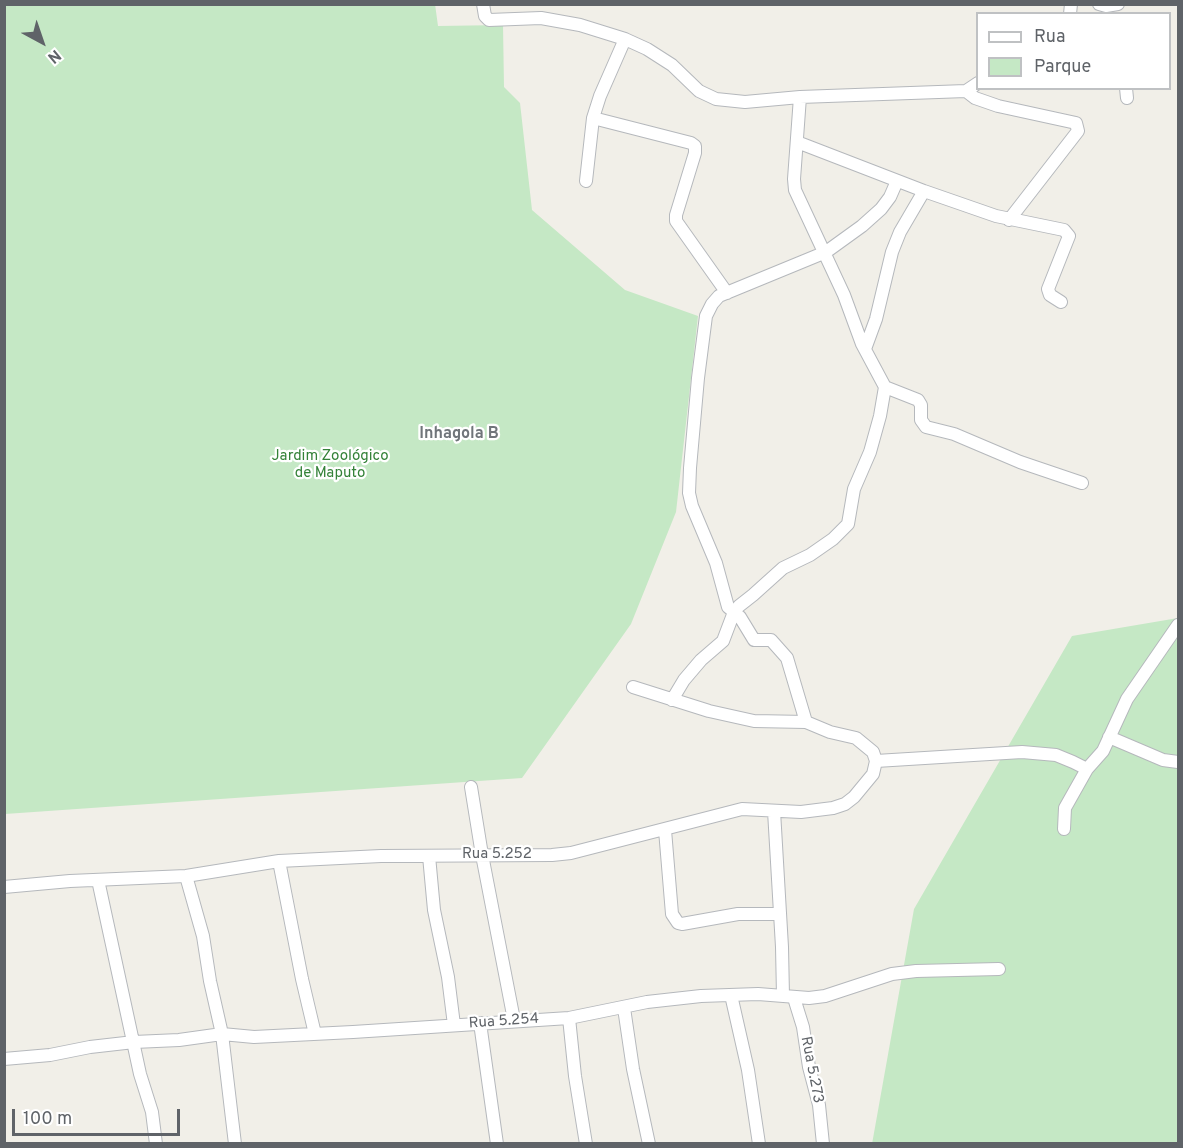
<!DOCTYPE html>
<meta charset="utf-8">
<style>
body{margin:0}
#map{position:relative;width:1183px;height:1148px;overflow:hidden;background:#f1efe8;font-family:Overpass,sans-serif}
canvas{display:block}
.frame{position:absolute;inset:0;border:6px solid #5f6368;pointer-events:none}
.legend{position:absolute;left:976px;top:12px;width:195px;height:78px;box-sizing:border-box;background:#fff;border:2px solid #bfc1c3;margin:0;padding:8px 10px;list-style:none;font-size:18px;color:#5f6368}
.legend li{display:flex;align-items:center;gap:12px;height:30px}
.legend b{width:30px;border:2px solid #bfc1c3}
.north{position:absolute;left:12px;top:12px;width:60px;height:60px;-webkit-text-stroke:4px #fff;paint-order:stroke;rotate:140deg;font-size:16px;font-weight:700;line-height:24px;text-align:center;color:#5f6368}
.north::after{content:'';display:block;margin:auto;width:21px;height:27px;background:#5f6368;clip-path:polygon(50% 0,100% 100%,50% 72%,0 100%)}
.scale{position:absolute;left:12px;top:1109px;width:168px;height:27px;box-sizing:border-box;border:3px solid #5f6368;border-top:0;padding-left:8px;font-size:18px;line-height:21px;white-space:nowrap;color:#5f6368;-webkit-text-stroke:4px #fff;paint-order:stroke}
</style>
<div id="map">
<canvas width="1183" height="1148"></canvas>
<div class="frame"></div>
<ul class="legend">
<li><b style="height:8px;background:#fff"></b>Rua</li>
<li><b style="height:16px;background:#c5e8c5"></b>Parque</li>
</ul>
<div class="north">N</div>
<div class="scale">100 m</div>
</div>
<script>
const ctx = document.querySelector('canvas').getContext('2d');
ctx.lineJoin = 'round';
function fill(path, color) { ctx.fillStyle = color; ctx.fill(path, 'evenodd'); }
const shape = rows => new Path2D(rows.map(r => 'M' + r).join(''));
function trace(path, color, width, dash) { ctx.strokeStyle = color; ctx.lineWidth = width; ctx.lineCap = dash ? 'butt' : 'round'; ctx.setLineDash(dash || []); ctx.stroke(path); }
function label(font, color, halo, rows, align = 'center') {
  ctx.font = font + ' Overpass,sans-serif'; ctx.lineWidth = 4.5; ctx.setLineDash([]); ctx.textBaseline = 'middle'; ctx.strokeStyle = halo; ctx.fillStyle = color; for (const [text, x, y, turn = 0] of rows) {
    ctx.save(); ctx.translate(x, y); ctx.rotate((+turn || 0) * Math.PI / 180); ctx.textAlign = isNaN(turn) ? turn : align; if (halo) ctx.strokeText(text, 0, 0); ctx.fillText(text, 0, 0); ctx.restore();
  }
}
fill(shape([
 [435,4,438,26,503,25,504,87,520,103,532,210,625,290,698,316,676,512,631,624,522,778,5,814,5,5],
 [1178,618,1178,1143,872,1144,914,909,1072,636]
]), '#c5e8c5');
const minor = shape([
 [483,4,485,16,489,20,541,18,580,25,625,39,647,49,672,65,699,91,716,99,745,102,800,97,966,91,975,98,998,106,1076,123,1078,131,1009,220],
 [1099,4,1106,6,1118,4],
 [1070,14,1071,4],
 [1126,88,1127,98],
 [966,91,978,83],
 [800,97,794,179,795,190,844,295,862,344,885,387,918,400,921,405,921,420,926,427,954,434,1020,462,1082,483],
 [593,118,691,143,695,146,695,153,676,215,676,221,727,293],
 [797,142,924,191,996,216,1064,230,1069,236,1048,289,1050,295,1061,302],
 [586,181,593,118,600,96,625,39],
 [865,349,876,319,892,252,900,232,924,191],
 [672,700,684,680,701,660,723,641,734,612,739,606,753,595,783,568,810,555,833,539,848,524,854,489,870,452,880,416,885,387],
 [806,722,787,658,771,640,754,640,740,617,728,607,716,563,692,506,689,493,690,468,698,378,706,316,712,304,719,296,826,252,862,226,881,209,890,197,897,181],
 [1109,737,1163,760,1178,762],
 [876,761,1022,752,1056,755,1073,762,1087,769,1065,808,1064,829],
 [1087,769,1103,751,1127,699,1178,625],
 [471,787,482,855,514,1020],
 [774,811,782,947,783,996],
 [665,830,672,914,678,923,682,924,738,914,780,914],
 [429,856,434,910,448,977,454,1025],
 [279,861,302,979,315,1034],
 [186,876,203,936,210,981,222,1034,235,1144],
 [98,880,140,1074,152,1112,156,1144],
 [4,887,70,881,186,876,279,861,381,856,552,855,571,853,742,809,801,812,833,808,845,804,854,797,873,774,876,761,873,752,856,738,830,732,806,722,754,721,709,711,633,687],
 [731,995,748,1070,759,1144],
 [794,998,803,1027,809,1067,819,1105,823,1144],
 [624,1008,633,1069,649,1144],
 [569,1018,575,1076,586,1144],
 [480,1023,497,1144],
 [4,1059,50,1055,90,1047,134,1042,179,1040,222,1034,254,1037,353,1032,569,1018,647,1002,701,996,758,994,809,998,825,996,892,974,916,971,999,969]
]);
trace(minor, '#b5b8bc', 14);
trace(minor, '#fff', 12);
label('15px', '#348238', '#fff', [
 ["Jardim Zoológico",330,457],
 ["de Maputo",330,474]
]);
label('15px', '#5f6368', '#fff', [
 ["Rua 5.252",497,855],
 ["Rua 5.254",504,1022,-4],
 ["Rua 5.273",811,1070,79]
]);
label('bold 16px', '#70757a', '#fff', [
 ["Inhagola B",459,435]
]);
</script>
